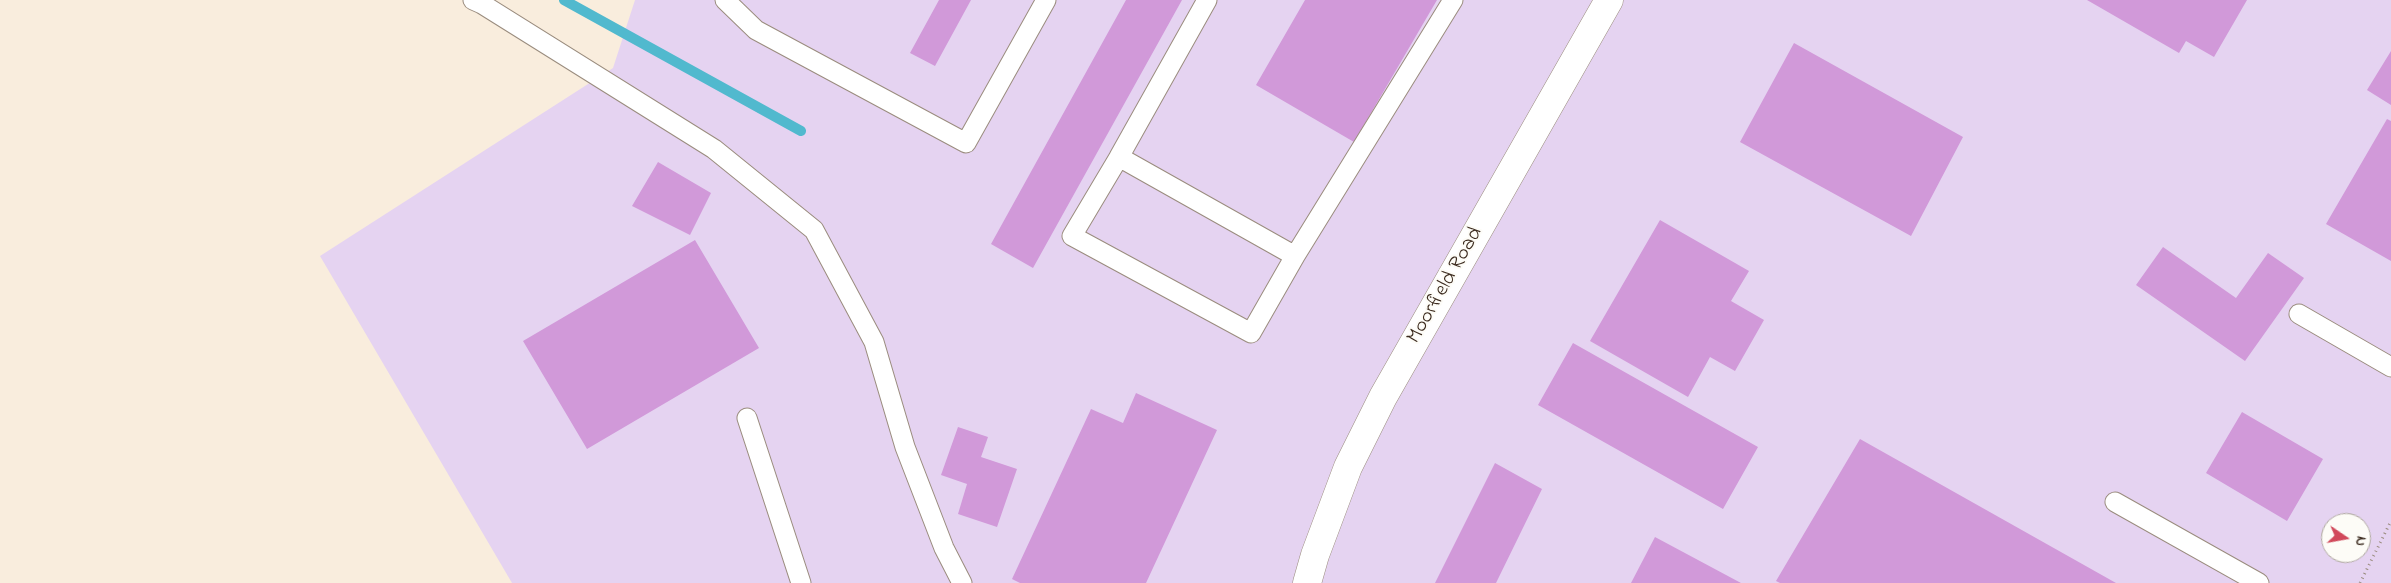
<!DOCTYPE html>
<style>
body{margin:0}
#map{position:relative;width:2391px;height:583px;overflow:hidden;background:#f9eddd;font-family:"Indie Flower",sans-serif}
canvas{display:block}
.north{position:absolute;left:2321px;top:513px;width:50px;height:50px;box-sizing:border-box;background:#fdfcf7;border:1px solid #afa8a0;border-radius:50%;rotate:102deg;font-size:14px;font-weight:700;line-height:20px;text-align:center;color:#3b2a1e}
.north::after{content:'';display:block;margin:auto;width:18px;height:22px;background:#d1495b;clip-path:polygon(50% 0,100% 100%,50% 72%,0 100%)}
</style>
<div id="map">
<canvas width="2391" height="583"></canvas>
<div class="north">N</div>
</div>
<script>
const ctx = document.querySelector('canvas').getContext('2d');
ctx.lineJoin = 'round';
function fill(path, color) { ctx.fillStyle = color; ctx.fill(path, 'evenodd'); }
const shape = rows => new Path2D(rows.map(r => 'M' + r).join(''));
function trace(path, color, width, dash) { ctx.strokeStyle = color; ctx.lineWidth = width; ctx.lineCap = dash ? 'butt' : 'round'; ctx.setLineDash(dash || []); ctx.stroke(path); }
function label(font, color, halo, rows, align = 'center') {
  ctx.font = font + ' "Indie Flower",sans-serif'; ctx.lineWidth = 4; ctx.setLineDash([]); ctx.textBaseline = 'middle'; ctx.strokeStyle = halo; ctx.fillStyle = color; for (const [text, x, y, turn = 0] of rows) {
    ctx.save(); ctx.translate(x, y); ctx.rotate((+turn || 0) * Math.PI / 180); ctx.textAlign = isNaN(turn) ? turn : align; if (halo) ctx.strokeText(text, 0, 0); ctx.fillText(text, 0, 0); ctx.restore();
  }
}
fill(shape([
 [635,0,2391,0,2391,583,512,583,320,256,613,68],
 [2331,523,2361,523,2361,553,2331,553]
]), '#e5d3f1');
trace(shape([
 [564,0,801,131]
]), '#51b9ce', 10);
fill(shape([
 [939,0,971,0,935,66,910,53],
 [1126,0,1182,0,1033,268,991,244],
 [1305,0,1437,0,1354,142,1256,85],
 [2087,0,2247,0,2214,57,2186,41,2179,53],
 [1794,43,1963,137,1911,236,1740,142],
 [2391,51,2391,105,2367,90],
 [2387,119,2391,121,2391,261,2326,224],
 [658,162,711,193,690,235,632,206],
 [1660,220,1749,271,1731,301,1764,320,1735,371,1710,357,1688,397,1590,341],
 [695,240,759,348,587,449,523,341],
 [2163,247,2236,298,2268,253,2304,278,2245,361,2136,285],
 [1573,343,1758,447,1723,509,1538,405],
 [1136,393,1217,430,1146,583,1020,583,1012,579,1091,409,1123,423],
 [2242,412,2323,459,2287,521,2206,473],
 [958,427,988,437,981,457,1017,469,997,527,958,514,967,484,941,475],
 [1860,439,2116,583,1780,583,1776,581],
 [1495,463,1542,489,1496,583,1435,583],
 [1655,537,1741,583,1631,583]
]), '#d199d9');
const service = shape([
 [473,0,482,4,714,149,814,230,874,342,905,447,944,548,962,583],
 [725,0,756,30,966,143,1046,0],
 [1207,0,1119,157,1295,256,1453,0],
 [1119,157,1072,236,1251,333,1295,256],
 [2299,314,2391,367],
 [747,418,801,583],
 [2115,502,2259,583]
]);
const minor = shape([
 [1307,583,1315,555,1348,467,1383,397,1609,0]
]);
trace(service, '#9a8c7e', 21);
trace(minor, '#9a8c7e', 29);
trace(shape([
 [2360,583,2391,521]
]), '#9a8c7e', 3, [1, 4]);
trace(service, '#fff', 19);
trace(minor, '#fff', 28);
label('21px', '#3b2a1e', '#fdfcf7', [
 ["Moorfield Road",1446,286,-60]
]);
</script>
